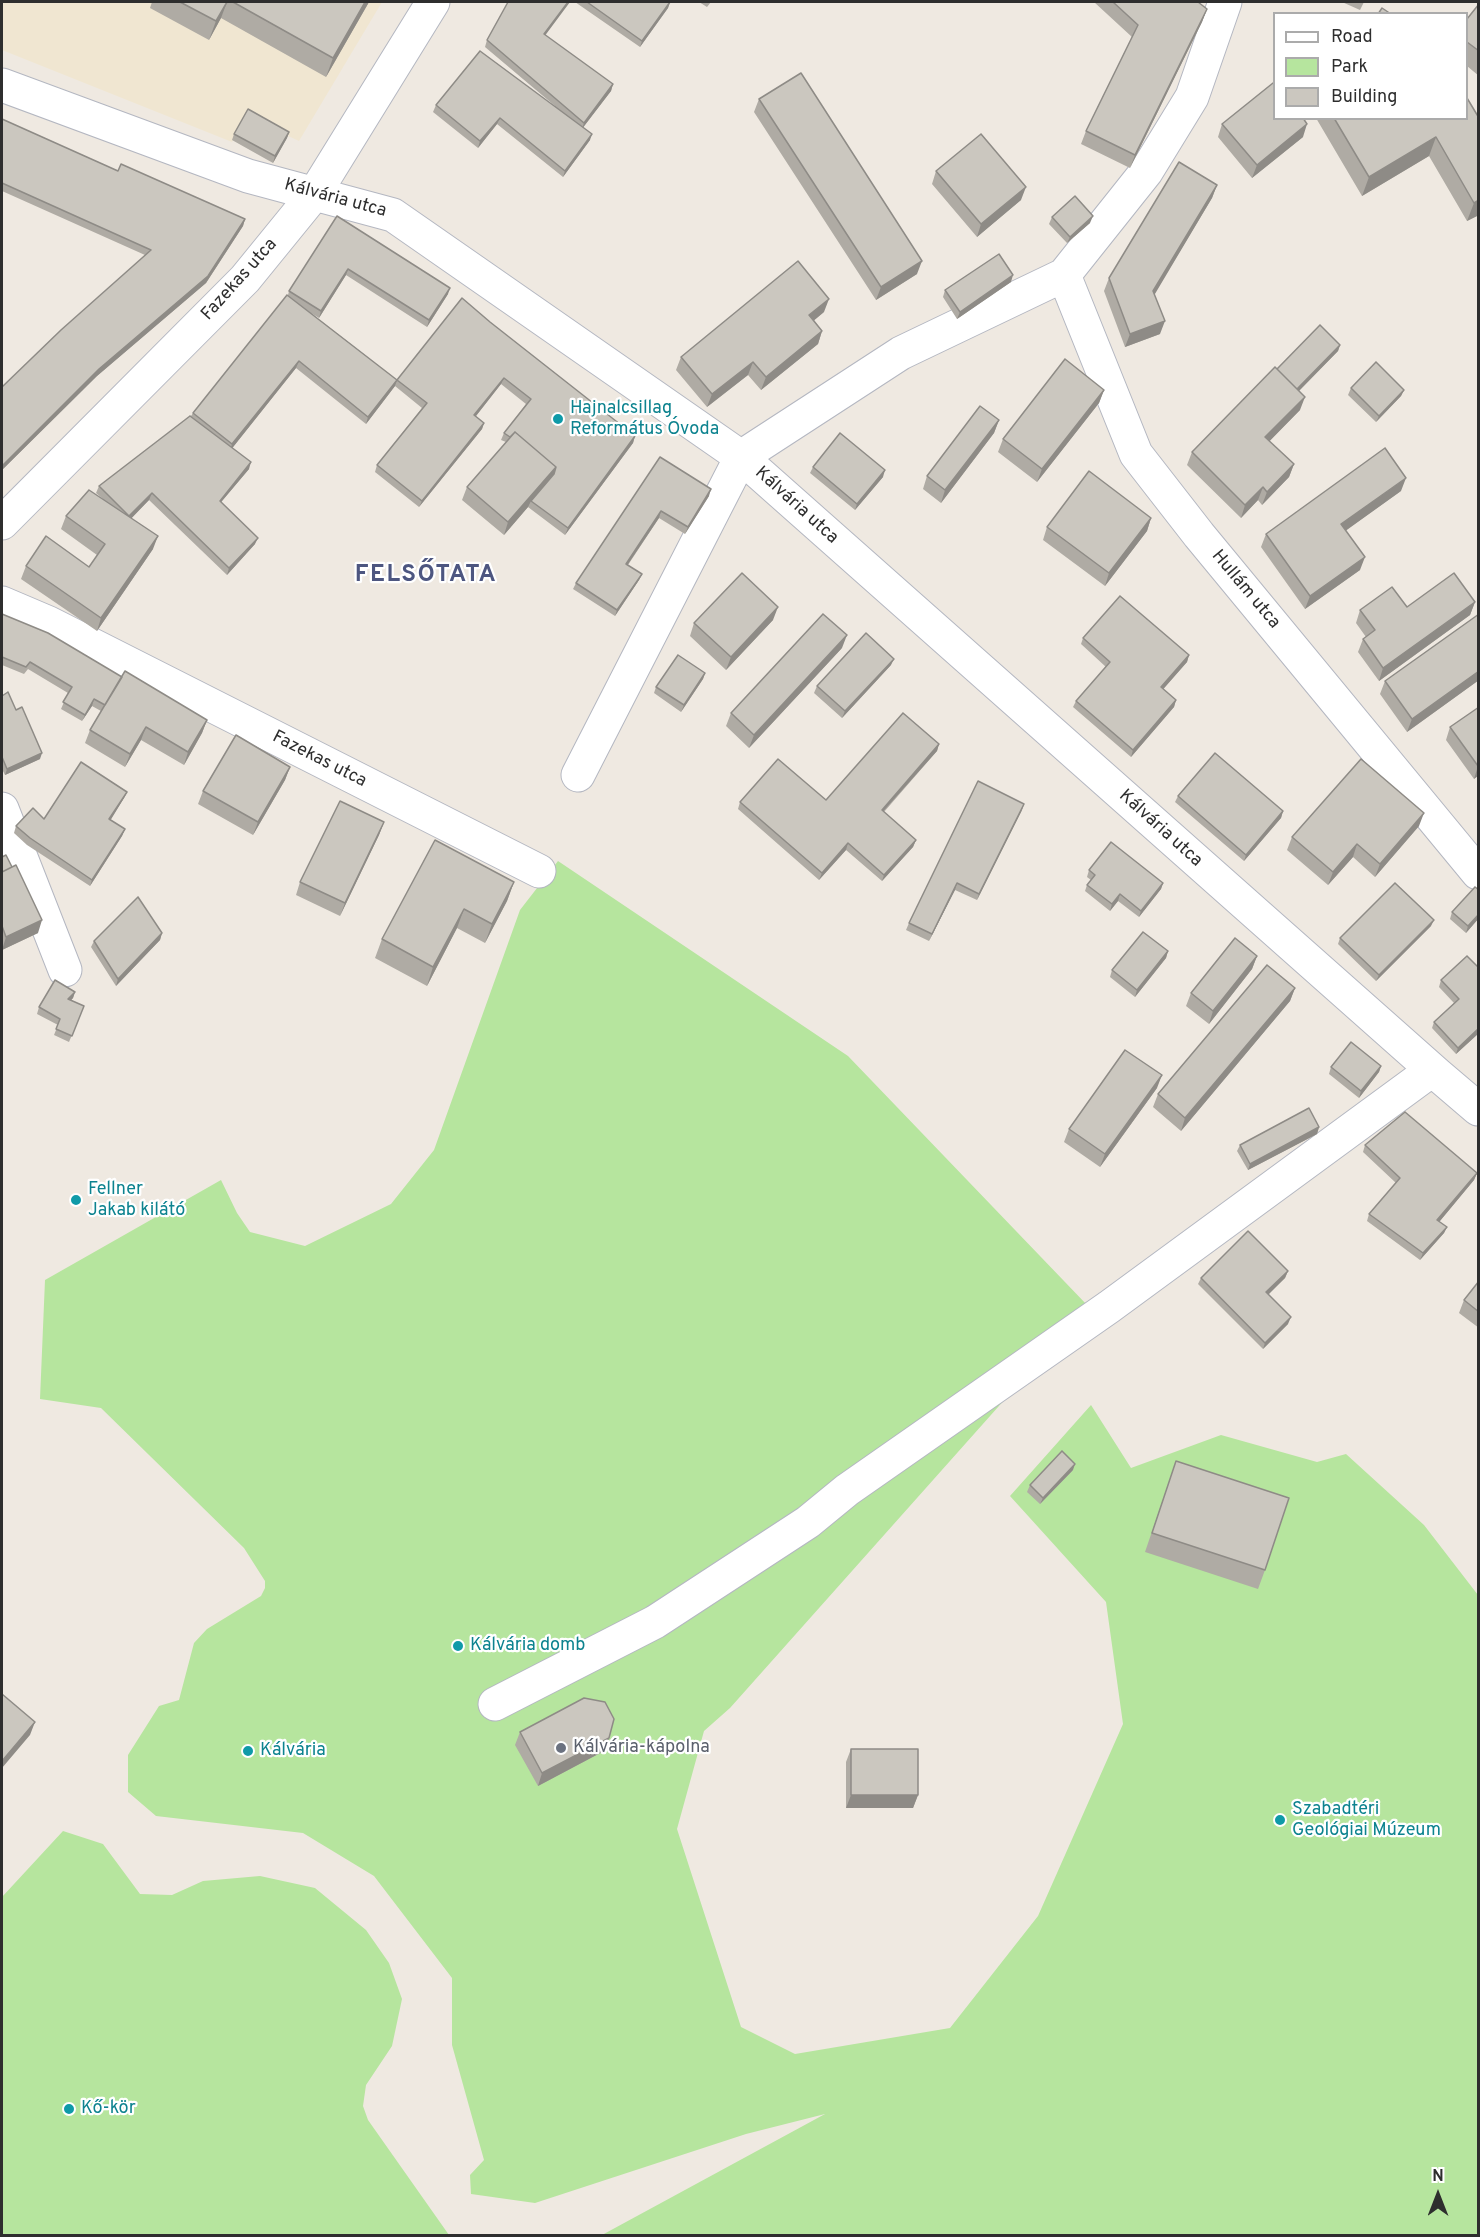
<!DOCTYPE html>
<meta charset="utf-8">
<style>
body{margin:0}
#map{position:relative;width:1480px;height:2237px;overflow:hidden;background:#efe9e1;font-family:Overpass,sans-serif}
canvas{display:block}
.frame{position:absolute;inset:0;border:3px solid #2e2e2e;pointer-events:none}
.legend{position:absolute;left:1273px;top:12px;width:195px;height:108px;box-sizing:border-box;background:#fff;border:2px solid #ababab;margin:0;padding:8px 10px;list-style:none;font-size:18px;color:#2e2e2e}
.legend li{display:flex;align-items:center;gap:12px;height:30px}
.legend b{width:30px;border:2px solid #ababab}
.north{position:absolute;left:1408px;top:2165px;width:60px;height:60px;-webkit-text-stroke:4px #fff;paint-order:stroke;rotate:0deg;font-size:16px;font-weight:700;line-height:24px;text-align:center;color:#2e2e2e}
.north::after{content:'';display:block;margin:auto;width:21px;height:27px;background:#2e2e2e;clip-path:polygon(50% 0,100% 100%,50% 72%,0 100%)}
</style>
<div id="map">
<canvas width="1480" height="2237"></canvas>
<div class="frame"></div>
<ul class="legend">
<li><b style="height:8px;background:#fff"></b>Road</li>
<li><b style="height:16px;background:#b6e59e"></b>Park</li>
<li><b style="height:16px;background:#cbc7bf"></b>Building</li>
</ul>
<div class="north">N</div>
</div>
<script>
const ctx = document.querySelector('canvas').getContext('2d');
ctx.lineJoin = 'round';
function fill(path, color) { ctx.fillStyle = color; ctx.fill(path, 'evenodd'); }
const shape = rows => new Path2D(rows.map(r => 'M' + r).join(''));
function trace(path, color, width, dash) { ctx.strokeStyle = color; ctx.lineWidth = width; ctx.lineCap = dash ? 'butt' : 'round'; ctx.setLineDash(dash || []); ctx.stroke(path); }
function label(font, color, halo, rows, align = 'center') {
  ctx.font = font + ' Overpass,sans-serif'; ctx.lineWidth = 4.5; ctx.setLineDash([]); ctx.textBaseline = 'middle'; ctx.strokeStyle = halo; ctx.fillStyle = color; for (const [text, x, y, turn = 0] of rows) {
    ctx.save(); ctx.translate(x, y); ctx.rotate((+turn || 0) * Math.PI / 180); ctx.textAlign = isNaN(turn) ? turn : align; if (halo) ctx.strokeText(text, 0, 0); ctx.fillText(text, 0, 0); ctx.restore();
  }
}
fill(shape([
 [2,2,382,2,299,141,245,116,232,142,2,50]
]), '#f0e6d1');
fill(shape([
 [558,861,848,1056,1088,1306,730,1708,704,1731,677,1829,741,2027,795,2054,950,2028,1038,1916,1123,1724,1106,1602,1010,1496,1091,1405,1131,1468,1221,1435,1317,1462,1346,1454,1424,1525,1478,1595,1478,2235,602,2235,825,2114,746,2134,535,2203,471,2194,470,2175,484,2160,452,2045,452,1978,374,1876,303,1833,156,1816,128,1792,128,1755,159,1706,179,1700,194,1643,207,1629,261,1596,265,1588,265,1581,244,1548,101,1408,40,1399,45,1280,221,1180,237,1213,250,1232,305,1246,391,1204,434,1150,520,910],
 [63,1831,103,1844,140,1894,172,1895,203,1881,260,1876,315,1888,366,1930,389,1963,402,1999,392,2046,366,2085,363,2106,368,2120,449,2235,2,2235,2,1897]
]), '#b6e59e');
const minor = shape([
 [2,85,248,176,393,215,741,457,1437,1074,1478,1109],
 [1064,275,1136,454,1199,535,1478,873],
 [2,523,245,279,315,193,433,2],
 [2,603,49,623,539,871],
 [578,775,741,457,901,353,1064,275,1146,172,1192,97,1225,2],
 [2,809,65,970],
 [495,1704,655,1622,808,1522,847,1490,1109,1307,1432,1070]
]);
trace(minor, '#b4b7c1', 35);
trace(minor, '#fff', 33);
fill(shape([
 [152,2,369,2,326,77,221,18,209,40,150,8],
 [575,2,670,2,668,8,640,47],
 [699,2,711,2,707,7],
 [1094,2,1198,2,1207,9,1202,22,1130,168,1081,144,1086,131,1132,37],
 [1342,2,1364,2,1360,10],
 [1479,4,1479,76,1467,66,1467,19],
 [545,36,613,84,611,91,583,127,590,140,563,177,497,124,478,148,433,112,436,105,555,106,485,47,487,40],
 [759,99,917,274,876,300,754,112],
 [1316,118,1479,118,1479,215,1467,221,1429,156,1362,196],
 [2,119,118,171,245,219,243,226,206,283,97,376,2,470,2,387,145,255,2,191],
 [1222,124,1303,137,1252,178,1218,137],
 [289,132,287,138,273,163,232,140,234,134],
 [936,171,1021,200,977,237,932,184],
 [1217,185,1212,198,1154,294,1160,334,1125,347,1104,291,1109,278],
 [337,216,448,294,427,327,346,275,319,318,311,313,397,380,490,322,635,436,633,443,565,535,528,507,504,535,462,500,467,487,506,442,501,440,504,433,526,404,501,384,476,416,484,423,482,429,419,507,375,472,377,465,422,408,395,386,366,424,296,368,232,448,249,469,221,502,255,544,227,575,149,500,131,518,153,549,97,631,21,579,26,566,89,567,97,555,61,529,66,516,103,499,96,493,99,486,191,416,193,413,288,295,289,291],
 [1052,217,1090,223,1067,243,1049,224],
 [1011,282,957,319,943,297,945,290],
 [824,312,814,320,822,331,818,344,761,390,748,375,707,407,676,370,681,357],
 [1340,345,1338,351,1299,391,1300,410,1269,441,1294,464,1289,477,1262,505,1258,500,1241,518,1187,465,1192,452,1277,369],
 [1351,388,1404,390,1401,396,1376,422,1348,395],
 [1104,390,1099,403,1037,482,998,452,1003,439],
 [999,420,994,433,941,503,923,489,927,476],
 [660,457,709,496,685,534,659,518,628,565,642,574,639,580,615,616,573,589,576,583],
 [813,467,883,477,855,510,810,473],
 [1401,491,1346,530,1360,570,1305,609,1261,547,1266,534],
 [1151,518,1147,531,1105,586,1043,540,1047,527],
 [1475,602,1470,615,1379,681,1358,652,1363,639,1366,637,1356,623,1360,610],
 [2,614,122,677,207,720,202,733,184,765,141,740,125,767,85,743,90,730,101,711,92,706,82,721,61,709,68,693,28,669,24,674,2,665],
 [1479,614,1479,680,1407,732,1380,694,1385,681],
 [773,620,726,670,690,636,694,623],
 [1083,638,1189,655,1187,662,1163,689,1176,700,1174,707,1131,757,1073,707,1076,701,1106,667,1081,644],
 [842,648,749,748,726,726,731,713],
 [891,665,842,718,814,693,817,686],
 [705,673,703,679,681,712,654,693,656,687],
 [2,696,16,710,40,759,5,775,2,769],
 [1479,707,1479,775,1474,779,1446,740,1450,727],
 [939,744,937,751,884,812,916,840,913,847,882,881,846,850,819,880,738,809,740,802,826,800],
 [290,767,285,780,253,835,198,804,203,791],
 [127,792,124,798,110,820,125,829,122,836,90,886,27,845,14,833,16,826,44,819],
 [1178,796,1283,811,1281,818,1244,861,1175,802],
 [1022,810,977,900,955,890,929,941,906,930,909,923],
 [384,822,379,835,340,916,296,895,300,882],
 [1419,826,1375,877,1353,857,1328,885,1287,850,1292,837],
 [2,857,38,933,2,950],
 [1089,870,1163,883,1161,889,1139,917,1118,901,1110,911,1085,891,1087,885,1091,880,1087,877],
 [514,882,507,901,485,943,457,928,427,986,375,958,382,939],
 [1479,890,1479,918,1466,933,1450,919,1452,912],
 [1431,926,1376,981,1338,944,1340,938],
 [162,933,160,940,116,986,91,947,94,941],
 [1168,951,1166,958,1135,997,1110,977,1112,970],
 [1257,956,1252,969,1209,1024,1186,1006,1191,993],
 [1479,968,1479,1033,1456,1054,1432,1028,1434,1022,1454,1003,1439,987,1441,980],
 [1295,988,1290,1001,1181,1131,1153,1107,1158,1094],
 [75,992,73,998,71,1000,84,1006,69,1042,54,1035,58,1025,37,1014,39,1007],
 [1381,1066,1379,1072,1359,1098,1329,1074,1331,1067],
 [1157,1088,1100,1167,1064,1142,1069,1129],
 [1319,1127,1317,1134,1248,1170,1237,1151,1240,1145],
 [1365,1145,1477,1173,1474,1180,1439,1222,1447,1227,1444,1233,1420,1260,1367,1221,1369,1214,1396,1183,1363,1152],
 [1288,1271,1285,1278,1268,1294,1288,1324,1263,1349,1198,1284,1201,1278],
 [1479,1281,1479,1328,1459,1313,1464,1300],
 [1176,1461,1265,1570,1258,1589,1145,1552],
 [1073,1470,1040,1504,1027,1492,1030,1485],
 [520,1732,609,1738,604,1751,538,1786,515,1745],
 [851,1749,918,1795,913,1808,846,1808,846,1762]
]), '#afaba4');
fill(shape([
 [227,2,221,18,209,40,216,21],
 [365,2,369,2,326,77,333,58],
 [568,2,570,2,541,41,544,34],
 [670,2,668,8,640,47,642,41],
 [1207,9,1202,22,1130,168,1135,155],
 [613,84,611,91,582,129,584,123],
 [500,118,497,124,478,148,480,141],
 [1307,124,1303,137,1252,178,1257,165],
 [289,132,287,138,273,163,275,156],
 [592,134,590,140,563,177,565,171],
 [1436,137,1429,156,1362,196,1369,177],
 [1217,185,1212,198,1149,304,1153,291],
 [1026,187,1021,200,977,237,981,224],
 [1479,200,1479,215,1467,221,1474,203],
 [1093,216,1090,223,1067,243,1070,237],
 [245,219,243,226,206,283,97,376,2,470,2,466],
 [922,261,917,274,876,300,881,287],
 [348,269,346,275,319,318,321,311],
 [1013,275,1011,282,957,319,960,312],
 [450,288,448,294,427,327,429,320],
 [829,299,824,312,805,328,809,315],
 [1165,321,1160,334,1125,347,1130,334],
 [822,331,818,344,761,390,766,377],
 [1340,345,1338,351,1290,400,1293,393],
 [299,361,296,368,230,451,232,444],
 [753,362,748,375,707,407,712,394],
 [504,378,501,384,472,421,474,415],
 [397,380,395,386,366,424,368,417],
 [1104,390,1099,403,1037,482,1042,469],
 [1404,390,1401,396,1376,422,1379,416],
 [1305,397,1300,410,1261,450,1265,437],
 [999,420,994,433,941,503,945,490],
 [484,423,482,429,419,507,422,501],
 [635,436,633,443,565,535,568,528],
 [251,462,249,469,217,507,220,501],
 [1294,464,1289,477,1262,505,1267,492],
 [556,467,552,480,531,501,528,507,504,535,508,522],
 [885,470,883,477,855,510,857,504],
 [1406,478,1401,491,1337,537,1341,524],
 [1263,487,1258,500,1241,518,1245,505],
 [711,489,709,496,685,534,688,527],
 [152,493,149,500,127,523,129,516],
 [661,511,659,518,624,570,626,564],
 [1151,518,1147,531,1105,586,1109,573],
 [158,536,153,549,97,631,101,618],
 [258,538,255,544,227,575,229,568],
 [1365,557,1360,570,1305,609,1310,596],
 [642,574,639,580,615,616,617,610],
 [1475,602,1470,615,1379,681,1383,668],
 [778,607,773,620,726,670,731,657],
 [847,635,842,648,749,748,754,735],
 [1189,655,1187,662,1159,694,1161,687],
 [894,659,891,665,842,718,845,711],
 [1479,671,1479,680,1407,732,1412,719],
 [705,673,703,679,681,712,684,705],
 [94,699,92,706,82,721,85,715],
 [1176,700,1174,707,1131,757,1133,750],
 [207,720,202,733,184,765,188,752],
 [146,727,141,740,125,767,130,754],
 [939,744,937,751,879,816,882,810],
 [42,753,40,759,5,775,7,769],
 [1478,766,1479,775,1474,779],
 [290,767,285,780,253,835,258,822],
 [127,792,124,798,107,826,109,819],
 [1024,804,1022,810,977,900,979,894],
 [1283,811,1281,818,1244,861,1246,855],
 [1424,813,1419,826,1375,877,1380,864],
 [384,822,379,835,340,916,345,903],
 [125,829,122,836,90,886,92,880],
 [916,840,913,847,882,881,884,875],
 [848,843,846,850,819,880,822,873],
 [1357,844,1353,857,1328,885,1333,872],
 [514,882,507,901,485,943,492,924],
 [957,883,955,890,929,941,932,934],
 [1163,883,1161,889,1139,917,1141,911],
 [1120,894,1118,901,1110,911,1112,904],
 [464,909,457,928,427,986,433,967],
 [1479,914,1479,918,1466,933,1468,926],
 [42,920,38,933,2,950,6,937],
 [1434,920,1431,926,1376,981,1379,975],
 [162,933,160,940,116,986,118,979],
 [1168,951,1166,958,1135,997,1137,990],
 [1257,956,1252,969,1209,1024,1213,1011],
 [1295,988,1290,1001,1181,1131,1185,1118],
 [75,992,73,998,66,1006,68,999],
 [1479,1028,1479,1033,1456,1054,1458,1048],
 [1381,1066,1379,1072,1359,1098,1361,1091],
 [1162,1075,1157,1088,1100,1167,1105,1154],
 [1319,1127,1317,1134,1248,1170,1250,1164],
 [1477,1173,1474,1180,1435,1227,1437,1220],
 [1447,1227,1444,1233,1420,1260,1423,1253],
 [1288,1271,1285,1278,1264,1299,1266,1292],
 [1291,1317,1288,1324,1263,1349,1265,1343],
 [1075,1464,1073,1470,1040,1504,1043,1498],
 [35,1722,30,1735,2,1768,2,1761],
 [609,1738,604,1751,538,1786,542,1773],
 [851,1795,918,1795,913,1808,846,1808]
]), '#8e8b86');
const building = shape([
 [180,2,227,2,216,21,180,2],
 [233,2,365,2,333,58,233,2],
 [508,2,568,2,544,34,613,84,584,123,487,40,508,2],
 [587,2,670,2,642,41,587,2],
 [1113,2,1198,2,1207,9,1135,155,1086,131,1138,25,1113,2],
 [1479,4,1479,51,1467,42,1467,19,1479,4],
 [1382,8,1391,14,1378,14,1382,8],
 [480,51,592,134,565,171,500,118,480,141,436,105,480,51],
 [801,73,922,261,881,287,759,99,801,73],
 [1273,83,1275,84,1275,118,1303,118,1307,124,1257,165,1222,124,1273,83],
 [1467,98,1479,118,1479,200,1474,203,1436,137,1369,177,1334,118,1467,118,1467,98],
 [248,109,289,132,275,156,234,134,248,109],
 [2,119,118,171,121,164,245,219,208,276,99,369,2,466,2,387,61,330,151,250,2,183,2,119],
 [981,134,1026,187,981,224,936,171,981,134],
 [1179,162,1217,185,1153,291,1165,321,1130,334,1109,278,1179,162],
 [1075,196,1093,216,1070,237,1052,217,1075,196],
 [337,216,450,288,429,320,348,269,321,311,289,291,337,216],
 [999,254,1013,275,960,312,945,290,999,254],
 [798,261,829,299,809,315,822,331,766,377,753,362,712,394,681,357,798,261],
 [287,295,397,380,462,298,490,322,635,436,568,528,531,501,554,474,556,467,515,432,510,437,504,433,531,399,504,378,474,415,484,423,422,501,377,465,427,403,397,380,368,417,299,361,232,444,193,413,287,295],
 [1320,325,1340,345,1297,389,1277,369,1320,325],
 [1065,359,1104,390,1042,469,1003,439,1065,359],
 [1376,362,1404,390,1379,416,1351,388,1376,362],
 [1275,367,1305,397,1265,437,1294,464,1267,492,1263,487,1245,505,1192,452,1275,367],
 [980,406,999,420,945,490,927,476,980,406],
 [190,416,251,462,220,501,258,538,229,568,152,493,129,516,99,486,190,416],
 [515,432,556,467,508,522,467,487,515,432],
 [840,433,885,470,857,504,813,467,840,433],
 [1385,448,1406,478,1341,524,1365,557,1310,596,1266,534,1385,448],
 [660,457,711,489,688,527,661,511,626,564,642,574,617,610,576,583,660,457],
 [1089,471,1151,518,1109,573,1047,527,1089,471],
 [89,490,158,536,101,618,26,566,46,536,89,567,105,544,66,516,89,490],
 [742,573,778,607,731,657,694,623,742,573],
 [1454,573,1475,602,1383,668,1363,639,1375,630,1360,610,1392,587,1407,607,1454,573],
 [1120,596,1189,655,1161,687,1176,700,1133,750,1076,701,1110,662,1083,638,1120,596],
 [2,614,48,633,122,677,105,705,94,699,85,715,63,702,72,687,30,662,26,667,2,657,2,614],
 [823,614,847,635,754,735,731,713,823,614],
 [1479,614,1479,671,1412,719,1385,681,1479,614],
 [866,633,894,659,845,711,817,686,866,633],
 [678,655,705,673,684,705,656,687,678,655],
 [125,671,207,720,188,752,146,727,130,754,90,730,125,671],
 [8,692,16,710,22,707,42,753,7,769,2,757,2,696,8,692],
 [1479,707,1479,766,1478,766,1450,727,1479,707],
 [903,713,939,744,882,810,916,840,884,875,848,843,822,873,740,802,778,759,826,800,903,713],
 [236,735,290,767,258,822,203,791,236,735],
 [1215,753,1283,811,1246,855,1178,796,1215,753],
 [1361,759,1424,813,1380,864,1357,844,1333,872,1292,837,1361,759],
 [81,762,127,792,109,819,125,829,92,880,30,838,16,826,33,808,44,819,81,762],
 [978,781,1024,804,979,894,957,883,932,934,909,923,978,781],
 [340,801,384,822,345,903,300,882,340,801],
 [435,840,514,882,492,924,464,909,433,967,382,939,435,840],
 [1111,842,1163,883,1141,911,1120,894,1112,904,1087,885,1095,875,1089,870,1111,842],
 [6,855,12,867,2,872,2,857,6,855],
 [16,865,42,920,6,937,2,926,2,872,16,865],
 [1395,883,1434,920,1379,975,1340,938,1395,883],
 [1475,887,1479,890,1479,914,1468,926,1452,912,1475,887],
 [138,897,162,933,118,979,94,941,138,897],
 [1143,932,1168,951,1137,990,1112,970,1143,932],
 [1235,938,1257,956,1213,1011,1191,993,1235,938],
 [1467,956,1479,968,1479,1028,1458,1048,1434,1022,1459,999,1441,980,1467,956],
 [1267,965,1295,988,1185,1118,1158,1094,1267,965],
 [55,980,75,992,68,999,84,1006,72,1036,56,1029,60,1019,39,1007,55,980],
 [1351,1042,1381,1066,1361,1091,1331,1067,1351,1042],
 [1125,1050,1162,1075,1105,1154,1069,1129,1125,1050],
 [1309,1108,1319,1127,1250,1164,1240,1145,1309,1108],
 [1405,1112,1477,1173,1437,1220,1447,1227,1423,1253,1369,1214,1400,1178,1365,1145,1405,1112],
 [1248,1231,1288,1271,1266,1292,1291,1317,1265,1343,1201,1278,1248,1231],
 [1479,1281,1479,1312,1464,1300,1479,1281],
 [1062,1451,1075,1464,1043,1498,1030,1485,1062,1451],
 [1176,1461,1289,1498,1265,1570,1152,1533,1176,1461],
 [2,1694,35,1722,2,1761,2,1694],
 [584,1698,605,1702,614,1719,609,1738,542,1773,520,1732,584,1698],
 [851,1749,918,1749,918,1795,851,1795,851,1749]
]);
fill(building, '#cbc7bf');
trace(building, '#8e8b86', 1.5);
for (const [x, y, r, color] of [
 [558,419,6,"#0f9aa8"],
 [76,1200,6,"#0f9aa8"],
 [458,1646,6,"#0f9aa8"],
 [561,1748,6,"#6b7280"],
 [248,1751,6,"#0f9aa8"],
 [1280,1820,6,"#0f9aa8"],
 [69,2109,6,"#0f9aa8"]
]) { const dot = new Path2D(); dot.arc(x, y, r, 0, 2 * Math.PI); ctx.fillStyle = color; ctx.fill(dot); trace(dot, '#fff', 2); }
label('18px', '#2e2e2e', '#fff', [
 ["Kálvária utca",335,199,15],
 ["Fazekas utca",240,280,-48],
 ["Kálvária utca",796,506,42],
 ["Hullám utca",1245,590,50],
 ["Fazekas utca",319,760,27],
 ["Kálvária utca",1160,829,42]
]);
label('18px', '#0d838f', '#fff', [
 ["Hajnalcsillag",570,409],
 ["Református Óvoda",570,430],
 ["Fellner",88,1190],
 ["Jakab kilátó",88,1211],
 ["Kálvária domb",470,1646],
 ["Kálvária",260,1751],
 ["Szabadtéri",1292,1810],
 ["Geológiai Múzeum",1292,1831],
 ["Kő-kör",81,2109]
], 'left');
label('18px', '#5b616d', '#fff', [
 ["Kálvária-kápolna",573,1748]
], 'left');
ctx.letterSpacing = '1.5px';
label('bold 24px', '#4d5680', '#fff', [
 ["FELSŐTATA",426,576]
]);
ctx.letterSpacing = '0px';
</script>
